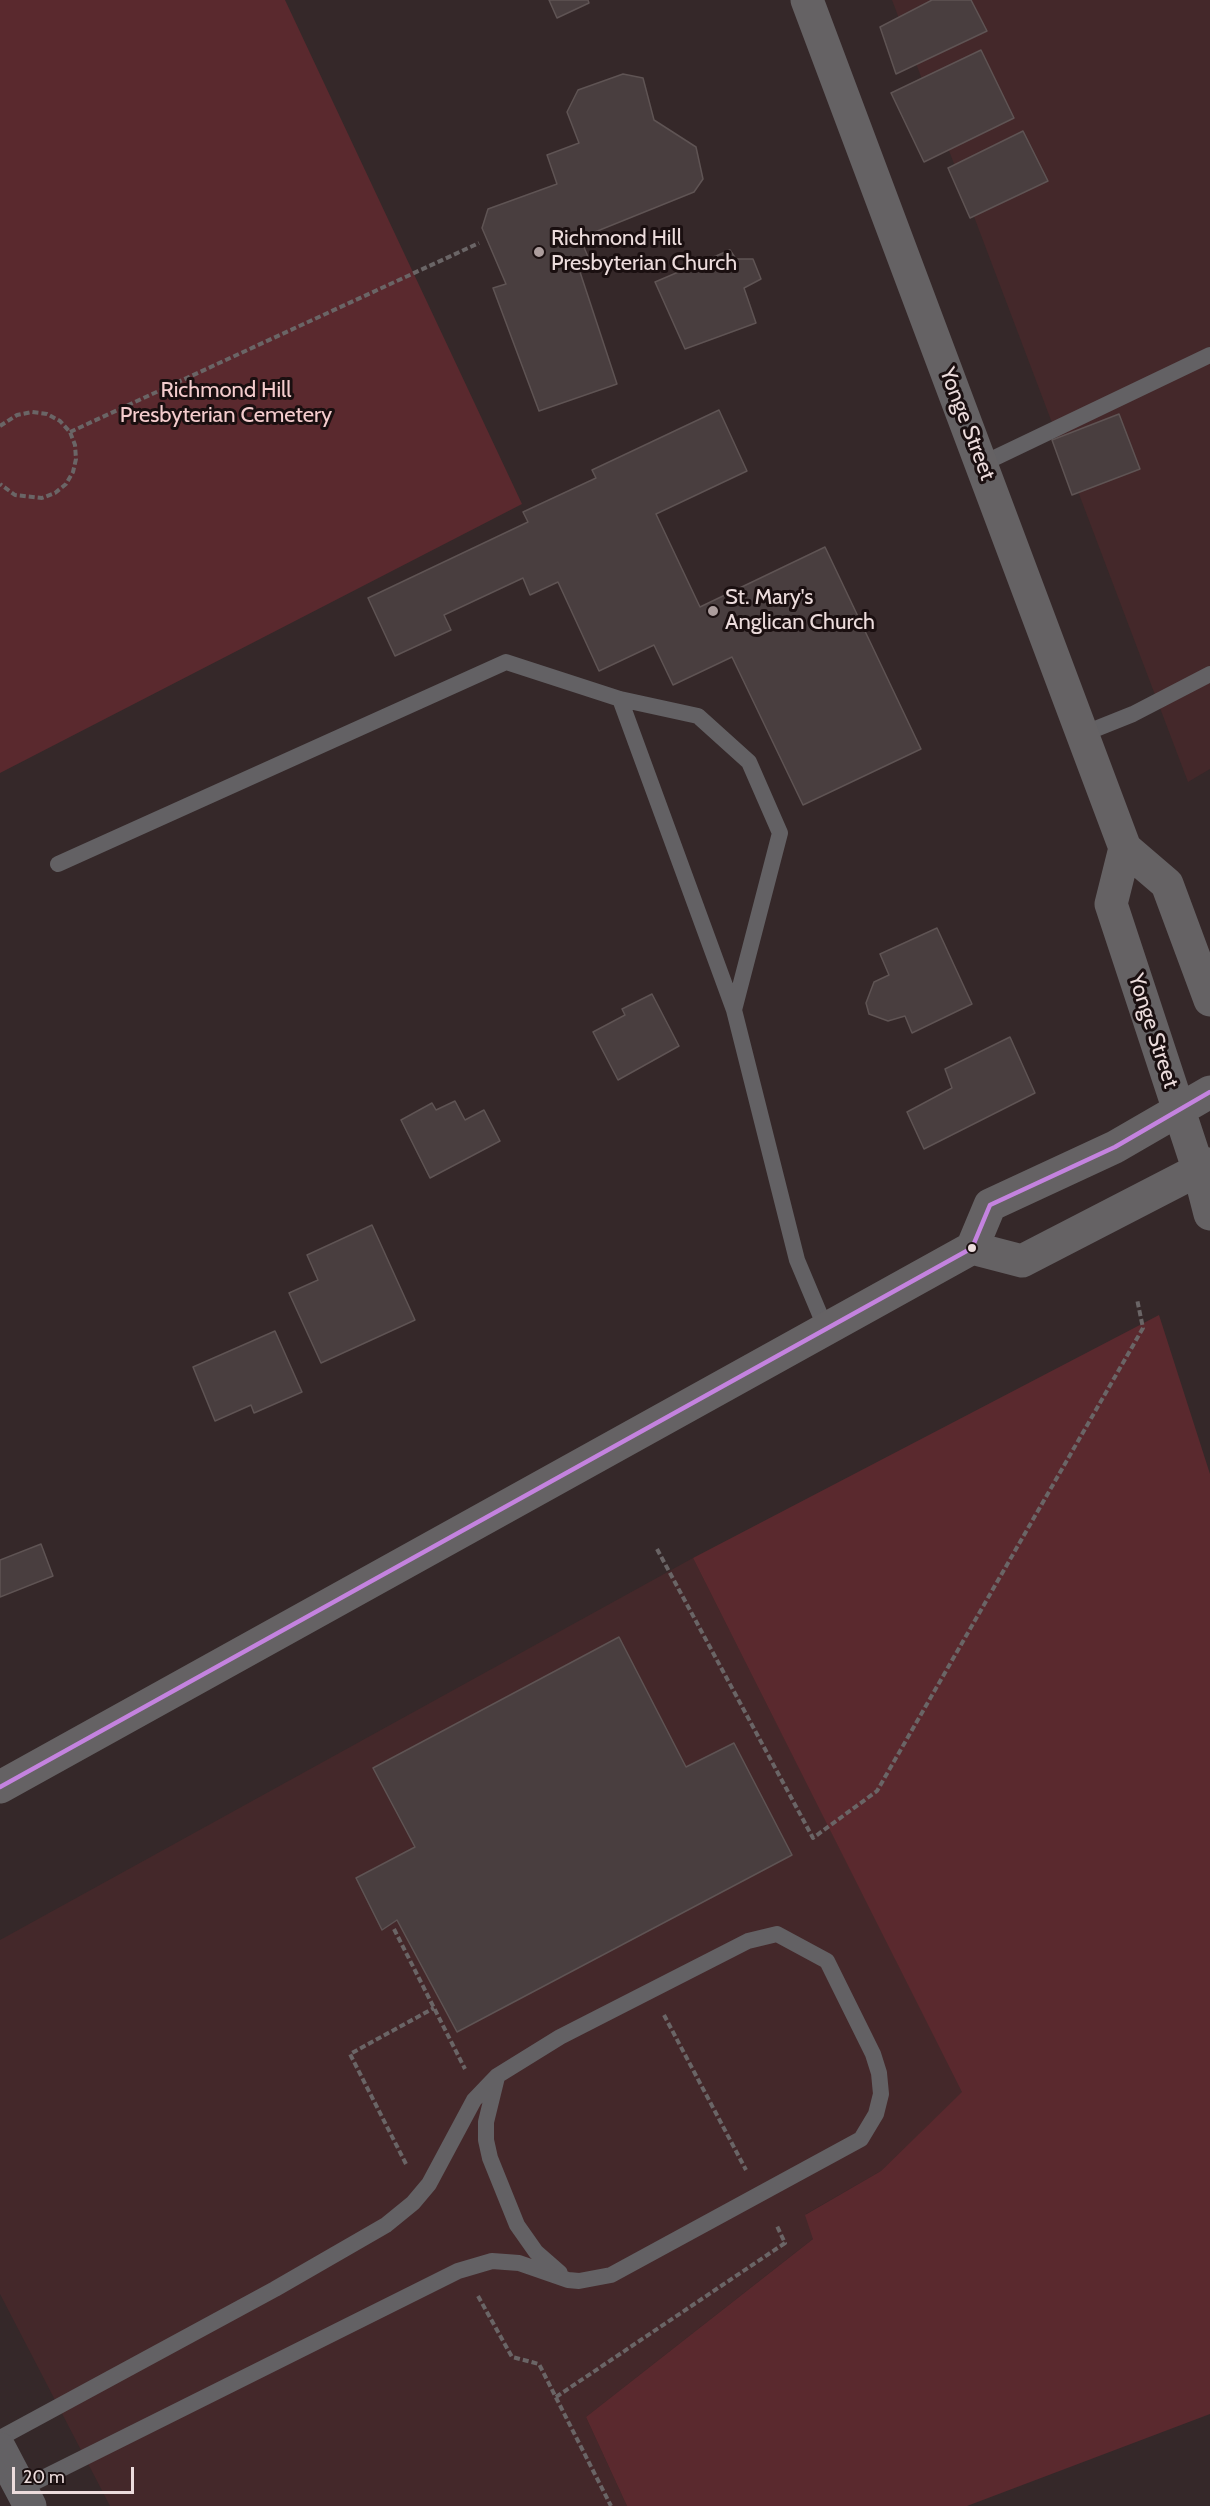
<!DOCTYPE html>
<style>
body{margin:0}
#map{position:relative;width:1210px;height:2506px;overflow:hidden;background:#352829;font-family:Cabin,sans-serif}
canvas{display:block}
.scale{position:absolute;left:12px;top:2467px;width:122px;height:27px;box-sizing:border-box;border:3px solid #ecdcdc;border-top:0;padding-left:8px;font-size:18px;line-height:21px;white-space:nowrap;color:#ecdcdc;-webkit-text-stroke:4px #1a0f10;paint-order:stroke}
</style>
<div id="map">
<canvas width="1210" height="2506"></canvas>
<div class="scale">20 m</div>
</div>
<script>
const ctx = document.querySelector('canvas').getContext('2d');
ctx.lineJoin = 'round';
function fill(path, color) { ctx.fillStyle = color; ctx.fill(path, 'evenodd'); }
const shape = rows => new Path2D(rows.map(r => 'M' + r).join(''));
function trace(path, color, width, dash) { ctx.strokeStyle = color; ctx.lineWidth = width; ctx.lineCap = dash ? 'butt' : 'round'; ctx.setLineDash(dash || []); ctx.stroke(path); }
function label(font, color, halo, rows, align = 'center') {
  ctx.font = font + ' Cabin,sans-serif'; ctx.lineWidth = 6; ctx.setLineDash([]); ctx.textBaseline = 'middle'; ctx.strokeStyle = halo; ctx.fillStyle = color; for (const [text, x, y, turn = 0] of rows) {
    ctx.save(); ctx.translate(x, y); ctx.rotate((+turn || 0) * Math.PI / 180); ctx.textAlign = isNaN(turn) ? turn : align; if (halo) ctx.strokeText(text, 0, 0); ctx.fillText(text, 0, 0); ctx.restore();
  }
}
fill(shape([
 [892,0,1210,0,1210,769,1188,782],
 [693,1558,963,2092,881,2171,806,2214,814,2238,586,2417,627,2506,110,2506,0,2294,0,1940]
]), '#44282a');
fill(shape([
 [0,0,285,0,522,504,0,773],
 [1159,1315,1210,1474,1210,2414,967,2506,627,2506,586,2417,813,2239,805,2215,881,2171,962,2092,693,1558]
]), '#5a292e');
const building = shape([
 [549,0,588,0,589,3,557,18,549,0],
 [932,0,971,0,987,31,896,74,880,27,932,0],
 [981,50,1014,118,924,162,891,93,981,50],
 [623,74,643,78,654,120,696,147,703,179,694,192,580,238,592,266,580,272,617,384,539,411,493,288,506,284,482,228,488,209,557,184,547,155,579,143,567,112,578,90,623,74],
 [1023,131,1048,181,970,218,948,168,1023,131],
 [730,250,736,259,753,259,761,279,744,288,756,323,685,349,655,282,730,250],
 [719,410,747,471,656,514,700,607,825,547,921,749,803,805,732,657,673,685,654,645,599,671,558,582,530,595,523,578,444,615,451,630,395,656,368,598,528,522,523,512,596,478,592,470,719,410],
 [1119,414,1140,469,1072,495,1052,440,1119,414],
 [937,928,972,1004,912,1033,905,1016,888,1021,869,1014,866,1003,874,982,889,975,880,954,937,928],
 [652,994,679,1046,618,1080,593,1032,625,1015,622,1009,652,994],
 [1010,1037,1035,1093,924,1149,907,1112,952,1088,945,1069,1010,1037],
 [455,1101,465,1120,484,1110,500,1141,430,1178,401,1120,432,1103,436,1110,455,1101],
 [372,1225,415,1320,321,1363,289,1293,318,1280,307,1255,372,1225],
 [275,1331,302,1392,254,1413,251,1405,215,1421,193,1367,275,1331],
 [41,1544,53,1576,0,1597,0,1560,41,1544],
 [619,1637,686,1767,734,1743,792,1855,457,2032,397,1920,382,1930,356,1878,415,1847,373,1768,619,1637]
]);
fill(building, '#493e3f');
trace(building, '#5f5454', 1.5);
trace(shape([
 [0,426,17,415,32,412,47,414,60,421,70,432,75,445,76,459,73,472,66,484,55,493,42,498,15,495,0,484],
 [70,432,479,243],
 [657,1549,813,1838,877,1791,1143,1328,1137,1299],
 [394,1929,465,2069],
 [664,2015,746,2170],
 [406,2164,350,2054,434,2008],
 [478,2296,512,2357,539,2364,611,2506],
 [556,2397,785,2243,776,2224]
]), '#6a6566', 4, [6, 3]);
trace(shape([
 [982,464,1210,355],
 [620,699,734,1010,797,1260,826,1329],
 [1083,734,1133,714,1210,674],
 [58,864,506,662,620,699,698,716,749,762,780,833,734,1010],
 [497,2077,486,2122,486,2140,490,2158,517,2225,536,2252,560,2273],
 [0,2438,275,2289,386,2225,413,2203,429,2184,474,2100,497,2076,560,2037,748,1941,777,1934,827,1961,873,2054,879,2073,881,2094,876,2114,861,2139,611,2275,579,2281,568,2280,519,2263,492,2261,458,2271,21,2489]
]), '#636164', 16);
trace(shape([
 [0,2449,30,2506]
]), '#636164', 33);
trace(shape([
 [807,0,1125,848,1167,884,1210,1000],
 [1125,848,1111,904,1199,1171,1210,1214],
 [972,1248,1022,1261,1210,1164],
 [0,1787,972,1248,990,1205,1115,1147,1210,1092]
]), '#656264', 33);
trace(shape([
 [0,1787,972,1248,990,1205,1115,1147,1210,1092]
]), '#c483df', 4.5);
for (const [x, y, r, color] of [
 [539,252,6,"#ac9d9d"],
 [713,611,6,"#ac9d9d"],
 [972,1248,5,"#ecdcdc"]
]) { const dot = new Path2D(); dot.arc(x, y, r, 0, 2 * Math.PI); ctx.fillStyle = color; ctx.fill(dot); trace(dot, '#1a0f10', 2); }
label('22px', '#ecdcdc', '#1a0f10', [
 ["Richmond Hill",551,239],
 ["Presbyterian Church",551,264],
 ["St. Mary's",725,598],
 ["Anglican Church",725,623]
], 'left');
label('22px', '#f4cccd', '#1a0f10', [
 ["Richmond Hill",226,391],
 ["Presbyterian Cemetery",226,416]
]);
label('22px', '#ecdcdc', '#1a0f10', [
 ["Yonge Street",967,424,69],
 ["Yonge Street",1153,1031,72]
]);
</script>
